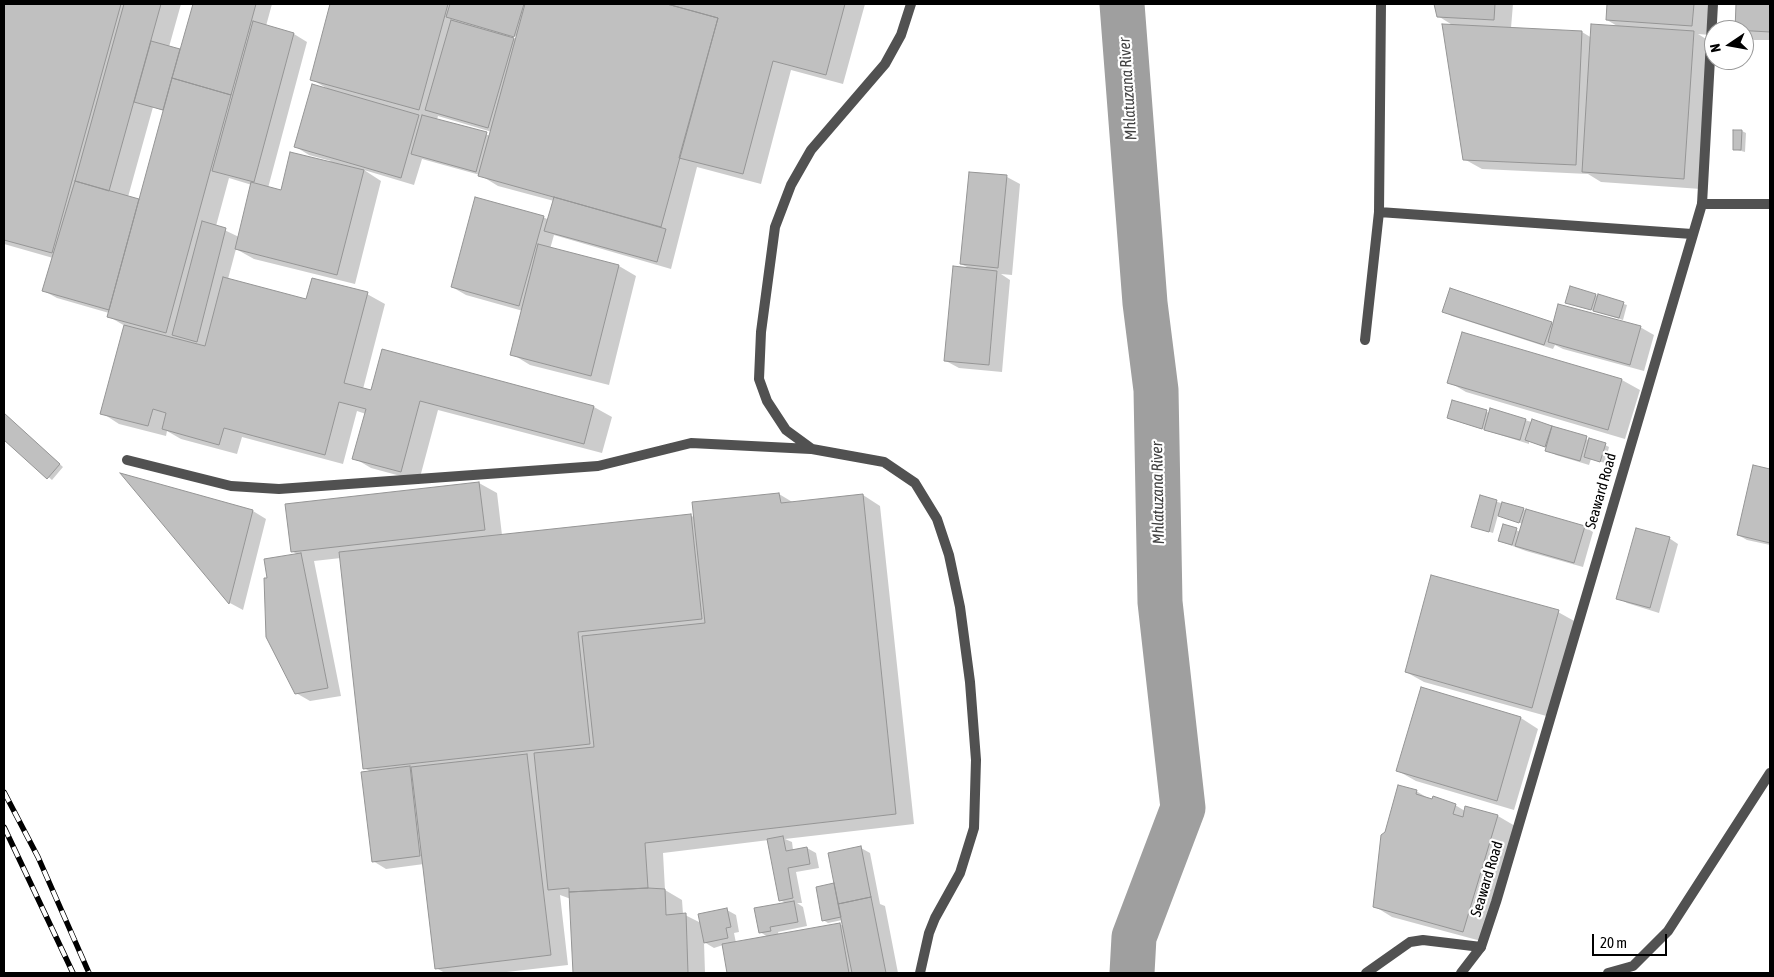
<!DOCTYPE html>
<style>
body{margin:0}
#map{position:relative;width:1774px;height:977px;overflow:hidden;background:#fff;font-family:"Asap Condensed",sans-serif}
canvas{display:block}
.frame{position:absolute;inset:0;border:5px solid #000;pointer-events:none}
.north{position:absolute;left:1704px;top:20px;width:50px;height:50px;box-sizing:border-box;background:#fff;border:1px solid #999;border-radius:50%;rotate:258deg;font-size:14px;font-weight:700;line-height:20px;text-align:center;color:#000}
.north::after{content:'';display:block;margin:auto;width:18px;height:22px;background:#000;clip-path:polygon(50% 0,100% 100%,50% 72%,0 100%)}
.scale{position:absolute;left:1592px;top:934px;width:75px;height:22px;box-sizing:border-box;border:2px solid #000;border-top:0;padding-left:6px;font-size:15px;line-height:18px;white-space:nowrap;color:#000;-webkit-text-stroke:4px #fff;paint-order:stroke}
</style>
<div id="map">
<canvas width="1774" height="977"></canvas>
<div class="frame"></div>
<div class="north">N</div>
<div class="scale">20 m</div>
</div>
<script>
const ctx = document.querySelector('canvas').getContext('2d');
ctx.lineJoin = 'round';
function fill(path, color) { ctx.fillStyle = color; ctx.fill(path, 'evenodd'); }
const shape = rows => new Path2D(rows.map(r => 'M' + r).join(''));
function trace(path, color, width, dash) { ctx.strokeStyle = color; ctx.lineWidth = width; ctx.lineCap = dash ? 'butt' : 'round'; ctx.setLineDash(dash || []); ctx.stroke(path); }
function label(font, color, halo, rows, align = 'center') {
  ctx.font = font + ' "Asap Condensed",sans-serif'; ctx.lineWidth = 4.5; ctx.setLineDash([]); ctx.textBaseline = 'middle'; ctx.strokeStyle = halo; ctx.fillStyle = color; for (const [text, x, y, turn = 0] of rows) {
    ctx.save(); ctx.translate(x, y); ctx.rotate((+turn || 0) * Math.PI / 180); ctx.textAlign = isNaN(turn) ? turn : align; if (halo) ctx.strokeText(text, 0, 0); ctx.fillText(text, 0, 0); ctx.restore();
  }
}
fill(shape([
 [4,4,181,4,169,47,181,50,194,4,272,4,266,26,294,34,307,42,268,188,282,191,331,161,309,155,296,147,328,89,311,79,332,4,865,4,843,84,791,70,761,184,697,167,671,269,554,235,550,249,619,266,636,276,609,385,530,365,512,354,523,311,466,295,452,287,543,217,549,220,554,201,498,186,480,175,422,159,414,185,364,170,381,181,355,284,254,259,236,249,228,279,307,300,367,294,385,304,363,389,594,407,612,417,602,453,438,410,419,481,371,468,354,458,366,414,357,411,343,464,242,437,237,454,181,439,167,431,166,436,119,424,102,413,125,326,108,316,109,313,57,298,44,291,53,258,4,244],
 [509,33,517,37,517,40,508,35],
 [153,107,164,111,140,200,128,197],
 [438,116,492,132,491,136,437,120],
 [229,178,252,185,239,237,216,226],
 [1435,4,1513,4,1511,28,1582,32,1592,38,1619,27,1607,20,1608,4,1712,4,1710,35,1698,34,1711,42,1701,189,1601,182,1588,174,1482,169,1464,159,1454,26,1438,16],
 [1737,4,1770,4,1770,40,1754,40,1744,34,1744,30,1736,29],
 [1742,131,1746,133,1745,152,1734,149],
 [1007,177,1020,184,1012,275,1001,274,1010,280,1002,372,959,368,946,361,971,269,961,264],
 [1595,295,1627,305,1623,320,1571,304],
 [1443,311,1554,324,1640,327,1654,335,1644,371,1563,349,1555,345,1553,349,1452,316],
 [1463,333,1622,380,1640,390,1625,439,1466,392,1449,382],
 [1453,402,1490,413,1525,420,1605,445,1609,447,1605,463,1591,459,1589,465,1556,455,1547,450,1547,448,1529,441,1529,444,1453,420,1449,418],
 [4,414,63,467,52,480,4,439],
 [1754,467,1770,471,1770,545,1747,540,1738,535],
 [124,475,253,511,266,519,243,610,230,603],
 [479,483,497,493,502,535,690,515,695,518,779,494,794,503,863,495,880,506,914,824,785,839,792,842,793,850,807,848,816,853,819,868,796,872,802,903,797,903,803,907,807,926,778,932,779,935,840,924,844,926,842,920,828,923,823,920,835,884,861,848,870,853,880,904,885,906,898,973,728,973,723,945,714,948,704,942,705,973,574,973,571,899,560,895,568,965,498,973,445,973,436,968,424,864,386,869,373,861,371,772,364,768,341,558,314,561,341,696,310,701,296,693,269,579,298,555,292,551],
 [769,840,780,900,786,903,760,932,768,937,736,943,734,933,739,932,736,915,727,910,701,923,683,914,682,900,665,890,663,853],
 [1480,497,1585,527,1593,532,1583,567,1526,551,1499,541,1504,526,1521,532,1523,524,1498,515,1493,533,1477,528],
 [1669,538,1678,544,1659,613,1627,603,1618,598],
 [1558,612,1576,622,1550,717,1424,682,1406,672],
 [1422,689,1521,718,1538,729,1514,810,1416,781,1398,771],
 [1416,791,1433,801,1455,805,1465,811,1498,816,1515,826,1481,941,1392,917,1374,906,1386,832]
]), '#0003');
trace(shape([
 [1122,4,1145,303,1156,390,1160,602,1183,808,1134,937,1132,973]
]), '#9f9f9f', 45);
const building = shape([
 [4,4,121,4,52,253,4,240,4,4],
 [124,4,161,4,109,191,75,181,124,4],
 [193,4,256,4,231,95,172,78,193,4],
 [330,4,448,4,419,110,310,80,330,4],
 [450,4,524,4,514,37,446,17,450,4],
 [525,4,667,4,718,18,661,227,478,176,525,4],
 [667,4,845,4,826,75,773,61,743,174,679,158,718,18,667,4],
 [1434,4,1495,4,1494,20,1437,17,1434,4],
 [1607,4,1694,4,1692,26,1606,20,1607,4],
 [1736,4,1770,4,1770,32,1735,30,1736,4],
 [451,20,514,38,488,128,425,110,451,20],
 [253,21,294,33,254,182,212,171,253,21],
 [1442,24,1582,31,1576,165,1463,160,1442,24],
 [1591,24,1694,31,1684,179,1582,172,1591,24],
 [151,41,180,49,163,110,134,102,151,41],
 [172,78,231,95,166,333,107,317,172,78],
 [312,84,419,115,401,178,294,147,312,84],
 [422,115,487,132,476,172,411,154,422,115],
 [1733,130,1742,130,1741,150,1733,150,1733,130],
 [290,152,364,170,337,275,235,249,251,182,281,190,290,152],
 [969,172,1007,175,998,268,960,264,969,172],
 [75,181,139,199,109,310,42,291,75,181],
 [475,197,544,216,519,306,451,287,475,197],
 [554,197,666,229,657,262,544,231,554,197],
 [202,221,226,228,197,342,172,335,202,221],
 [538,244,619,265,591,376,510,355,538,244],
 [953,266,997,271,989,365,944,361,953,266],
 [223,277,306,299,312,278,368,292,344,383,371,390,382,349,594,406,584,444,420,401,401,472,352,459,366,409,339,402,325,455,224,428,219,445,162,429,166,413,153,409,148,426,100,414,124,325,205,346,223,277],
 [1570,286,1596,294,1591,310,1565,303,1570,286],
 [1450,288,1552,322,1544,345,1442,312,1450,288],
 [1598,294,1624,302,1619,318,1593,311,1598,294],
 [1558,304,1641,326,1630,365,1548,342,1558,304],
 [1462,332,1622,379,1608,430,1447,383,1462,332],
 [1452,400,1487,410,1482,429,1447,418,1452,400],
 [1490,408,1526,419,1520,440,1484,430,1490,408],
 [4,413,60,464,47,479,4,440,4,413],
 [1532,419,1552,426,1545,447,1525,440,1532,419],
 [1552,426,1587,436,1580,461,1545,451,1552,426],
 [1589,438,1606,443,1600,462,1584,457,1589,438],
 [1753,465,1770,469,1770,543,1737,535,1753,465],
 [120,473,253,510,229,604,120,473],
 [479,482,485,530,291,552,285,504,479,482],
 [779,493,781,503,863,494,896,814,645,843,648,888,569,892,569,888,548,890,534,753,594,747,582,636,705,623,692,502,779,493],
 [1480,495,1497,500,1489,532,1471,527,1480,495],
 [1502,502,1524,508,1519,523,1498,516,1502,502],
 [1526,509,1585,526,1574,563,1515,546,1526,509],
 [691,514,702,619,578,632,590,744,363,769,339,552,691,514],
 [1503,524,1517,528,1512,545,1498,541,1503,524],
 [1636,528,1670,537,1650,608,1616,599,1636,528],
 [301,553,328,688,295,694,266,637,264,578,267,578,264,559,301,553],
 [1431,575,1559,610,1532,708,1405,672,1431,575],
 [1421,687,1521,717,1497,801,1396,771,1421,687],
 [527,754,551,955,435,969,411,767,527,754],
 [410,766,420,856,372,862,361,772,410,766],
 [1398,785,1417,790,1416,794,1432,799,1433,796,1456,804,1453,814,1463,817,1465,806,1498,815,1463,932,1373,907,1381,835,1385,832,1398,785],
 [783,836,786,851,807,847,810,864,788,868,793,898,779,901,767,839,783,836],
 [861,846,871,897,838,904,828,853,861,846],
 [834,883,841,917,822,921,816,887,834,883],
 [648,888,665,889,666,915,686,913,688,973,573,973,569,892,648,888],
 [871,897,886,973,852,973,838,904,871,897],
 [794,901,798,922,770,927,771,931,759,933,754,908,794,901],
 [727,908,731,927,726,928,728,938,704,943,698,914,727,908],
 [840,923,849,973,723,973,727,973,722,944,840,923]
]);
fill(building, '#c0c0c0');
trace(building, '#959595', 1);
trace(shape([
 [911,4,901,35,885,64,811,150,791,185,775,227,761,332,759,379,767,401,786,430,812,449,884,462,915,483,937,519,949,555,960,607,970,682,976,760,974,828,960,873,935,918,929,933,920,973],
 [1381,4,1379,212,1692,234],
 [1702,204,1713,4],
 [1365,340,1379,212],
 [127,460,231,486,279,489,598,466,691,443,811,449],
 [1366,973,1410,942,1423,940,1481,947],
 [1608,973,1633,966,1668,931,1770,773]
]), '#515151', 10);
trace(shape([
 [1461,973,1481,947,1496,902,1702,204,1770,204]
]), '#515151', 10);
const rail = shape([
 [4,792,38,857,89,973],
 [4,827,73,973]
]);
trace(rail, '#000', 5.5);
trace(rail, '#fff', 4, [11]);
label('15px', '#000', '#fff', [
 ["Seaward Road",1601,491,-74],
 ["Seaward Road",1487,879,-73]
]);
label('italic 16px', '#404040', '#fff', [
 ["Mhlatuzana River",1128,89,-94],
 ["Mhlatuzana River",1158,493,-91]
]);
</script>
